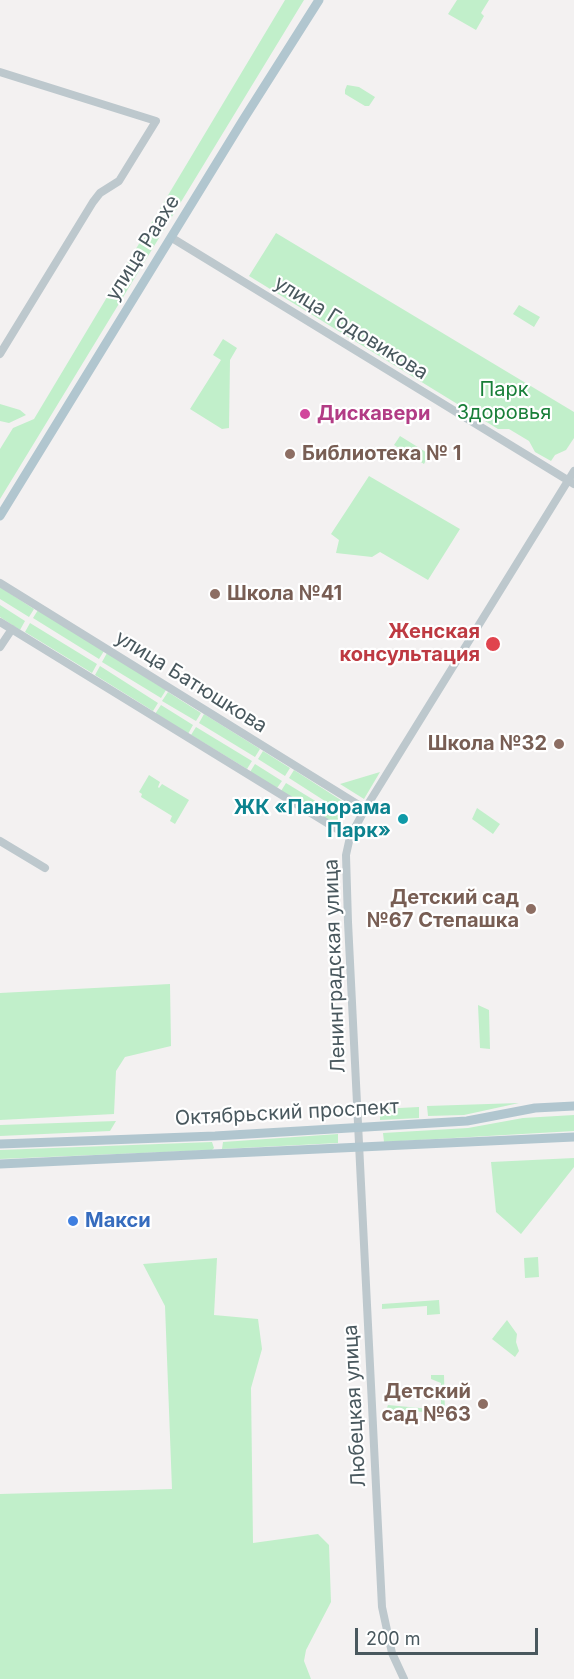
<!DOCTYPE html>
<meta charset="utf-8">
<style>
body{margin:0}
#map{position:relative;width:574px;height:1679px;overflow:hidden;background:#f3f1f1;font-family:Inter,sans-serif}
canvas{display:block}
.scale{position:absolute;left:355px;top:1628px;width:183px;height:27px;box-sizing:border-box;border:3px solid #49585e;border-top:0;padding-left:8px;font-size:18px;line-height:21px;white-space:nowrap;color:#49585e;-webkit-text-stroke:4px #fff;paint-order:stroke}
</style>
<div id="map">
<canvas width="574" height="1679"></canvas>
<div class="scale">200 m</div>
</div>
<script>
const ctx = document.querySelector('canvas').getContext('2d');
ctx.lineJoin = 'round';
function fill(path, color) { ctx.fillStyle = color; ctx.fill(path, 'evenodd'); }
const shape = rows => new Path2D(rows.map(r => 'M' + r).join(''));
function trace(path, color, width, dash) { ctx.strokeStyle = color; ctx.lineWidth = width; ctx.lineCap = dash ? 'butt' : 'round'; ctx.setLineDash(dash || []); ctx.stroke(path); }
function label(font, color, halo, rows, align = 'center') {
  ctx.font = font + ' Inter,sans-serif'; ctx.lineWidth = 4.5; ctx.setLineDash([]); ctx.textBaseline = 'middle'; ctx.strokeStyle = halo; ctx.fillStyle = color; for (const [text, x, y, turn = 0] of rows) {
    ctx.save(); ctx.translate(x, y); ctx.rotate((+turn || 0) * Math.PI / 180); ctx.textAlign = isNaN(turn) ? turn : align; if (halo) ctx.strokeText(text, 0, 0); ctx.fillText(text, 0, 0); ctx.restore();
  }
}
fill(shape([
 [285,0,304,0,0,499,0,449,13,428,34,419],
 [457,0,489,0,481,13,484,16,476,30,448,14],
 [347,85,359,87,375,97,369,106,365,106,345,94,345,90],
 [276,233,574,412,574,438,566,450,555,455,551,461,535,452,529,441,509,429,498,429,249,276],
 [519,305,540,317,534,327,513,314],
 [223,339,237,348,230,360,229,428,222,429,190,409,221,360,213,355],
 [0,404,20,410,26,415,9,423,0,421],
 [400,436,429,454,424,464,394,445],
 [369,476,460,529,428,580,380,552,372,557,336,553,339,540,331,534],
 [0,587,34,609,29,617,0,599],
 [0,605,25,621,20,630,0,617],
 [38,610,104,651,99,659,33,618],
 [30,623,97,664,92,673,25,632],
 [107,653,166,690,161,698,102,662],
 [100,666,158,703,153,711,95,675],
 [168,692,201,713,196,721,162,701],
 [161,705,193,725,188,734,155,714],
 [204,714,260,749,255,757,199,723],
 [196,727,252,761,247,769,191,735],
 [263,751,290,768,285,776,258,759],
 [255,764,282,781,277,788,250,772],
 [294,770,347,804,342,812,289,778],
 [380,772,364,799,340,784],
 [149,775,160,782,158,787,159,788,162,784,189,800,175,824,170,821,172,816,141,797,142,794,139,792],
 [286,783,340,816,335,824,281,791],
 [477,808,500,824,493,834,472,819],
 [170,984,171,1046,125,1057,116,1071,114,1114,0,1120,0,993],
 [478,1005,489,1010,490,1049,480,1048],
 [519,1103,464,1115,428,1116,427,1106],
 [419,1107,419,1118,380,1120,380,1109],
 [574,1115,574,1131,384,1142,383,1133,468,1128,523,1118],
 [116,1121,110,1131,0,1136,0,1125],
 [338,1134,338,1143,222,1149,223,1142],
 [212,1142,214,1148,212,1150,0,1159,0,1150],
 [574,1158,574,1167,521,1234,496,1212,491,1162],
 [538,1257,539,1277,525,1278,524,1258],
 [217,1258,214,1315,258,1319,262,1349,251,1388,253,1543,318,1534,329,1545,331,1602,306,1650,304,1661,311,1679,0,1679,0,1494,172,1489,165,1306,143,1264],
 [439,1300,440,1314,427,1315,427,1306,382,1309,382,1304],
 [507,1320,517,1334,516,1342,519,1351,515,1357,492,1339],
 [431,1375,444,1375,445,1413,386,1410,388,1405,441,1410,441,1383,431,1379]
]), '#c1efca');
trace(shape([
 [0,72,156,121,119,181,100,193,93,202,0,354],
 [172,238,574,484],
 [0,583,365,809],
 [0,622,350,837],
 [0,647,12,629],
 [0,841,45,868],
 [404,1679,392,1653,382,1607,348,922,346,855,350,837,365,809,574,471]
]), '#bdc8cd', 8);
trace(shape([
 [0,516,243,120,319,0],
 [0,1144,215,1136,467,1121,535,1108,574,1106],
 [0,1164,574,1137]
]), '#b1c6cf', 9);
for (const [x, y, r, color] of [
 [305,414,6,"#d1479c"],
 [290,454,6,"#8d6e63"],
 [215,594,6,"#8d6e63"],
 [493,644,8,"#e0444e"],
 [559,744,6,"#8d6e63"],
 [403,819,6,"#0f9aa8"],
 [531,909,6,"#8d6e63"],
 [73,1221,6,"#3f7fe0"],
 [483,1404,6,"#8d6e63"]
]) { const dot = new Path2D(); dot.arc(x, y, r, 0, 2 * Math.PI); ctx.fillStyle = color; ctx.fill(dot); trace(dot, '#fff', 2); }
label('20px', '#49585e', '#fff', [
 ["улица Раахе",143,248,-58],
 ["улица Годовикова",351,328,32],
 ["улица Батюшкова",191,682,32],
 ["Ленинградская улица",335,966,-92],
 ["Октябрьский проспект",287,1113,-3],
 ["Любецкая улица",355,1406,-93]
]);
label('20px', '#197f39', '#fff', [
 ["Парк",504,390],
 ["Здоровья",504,413]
]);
label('bold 20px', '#b23c85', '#fff', [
 ["Дискавери",317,414]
], 'left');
label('bold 20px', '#785e54', '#fff', [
 ["Библиотека № 1",302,454,"left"],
 ["Школа №41",227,594,"left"],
 ["Школа №32",547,744],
 ["Детский сад",519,898],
 ["№67 Степашка",519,921],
 ["Детский",471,1392],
 ["сад №63",471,1415]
], 'right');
label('bold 20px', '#be3a42', '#fff', [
 ["Женская",480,632],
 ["консультация",480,655]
], 'right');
label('bold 20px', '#0d838f', '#fff', [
 ["ЖК «Панорама",391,808],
 ["Парк»",391,831]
], 'right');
label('bold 20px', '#366cbe', '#fff', [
 ["Макси",85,1221]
], 'left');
</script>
